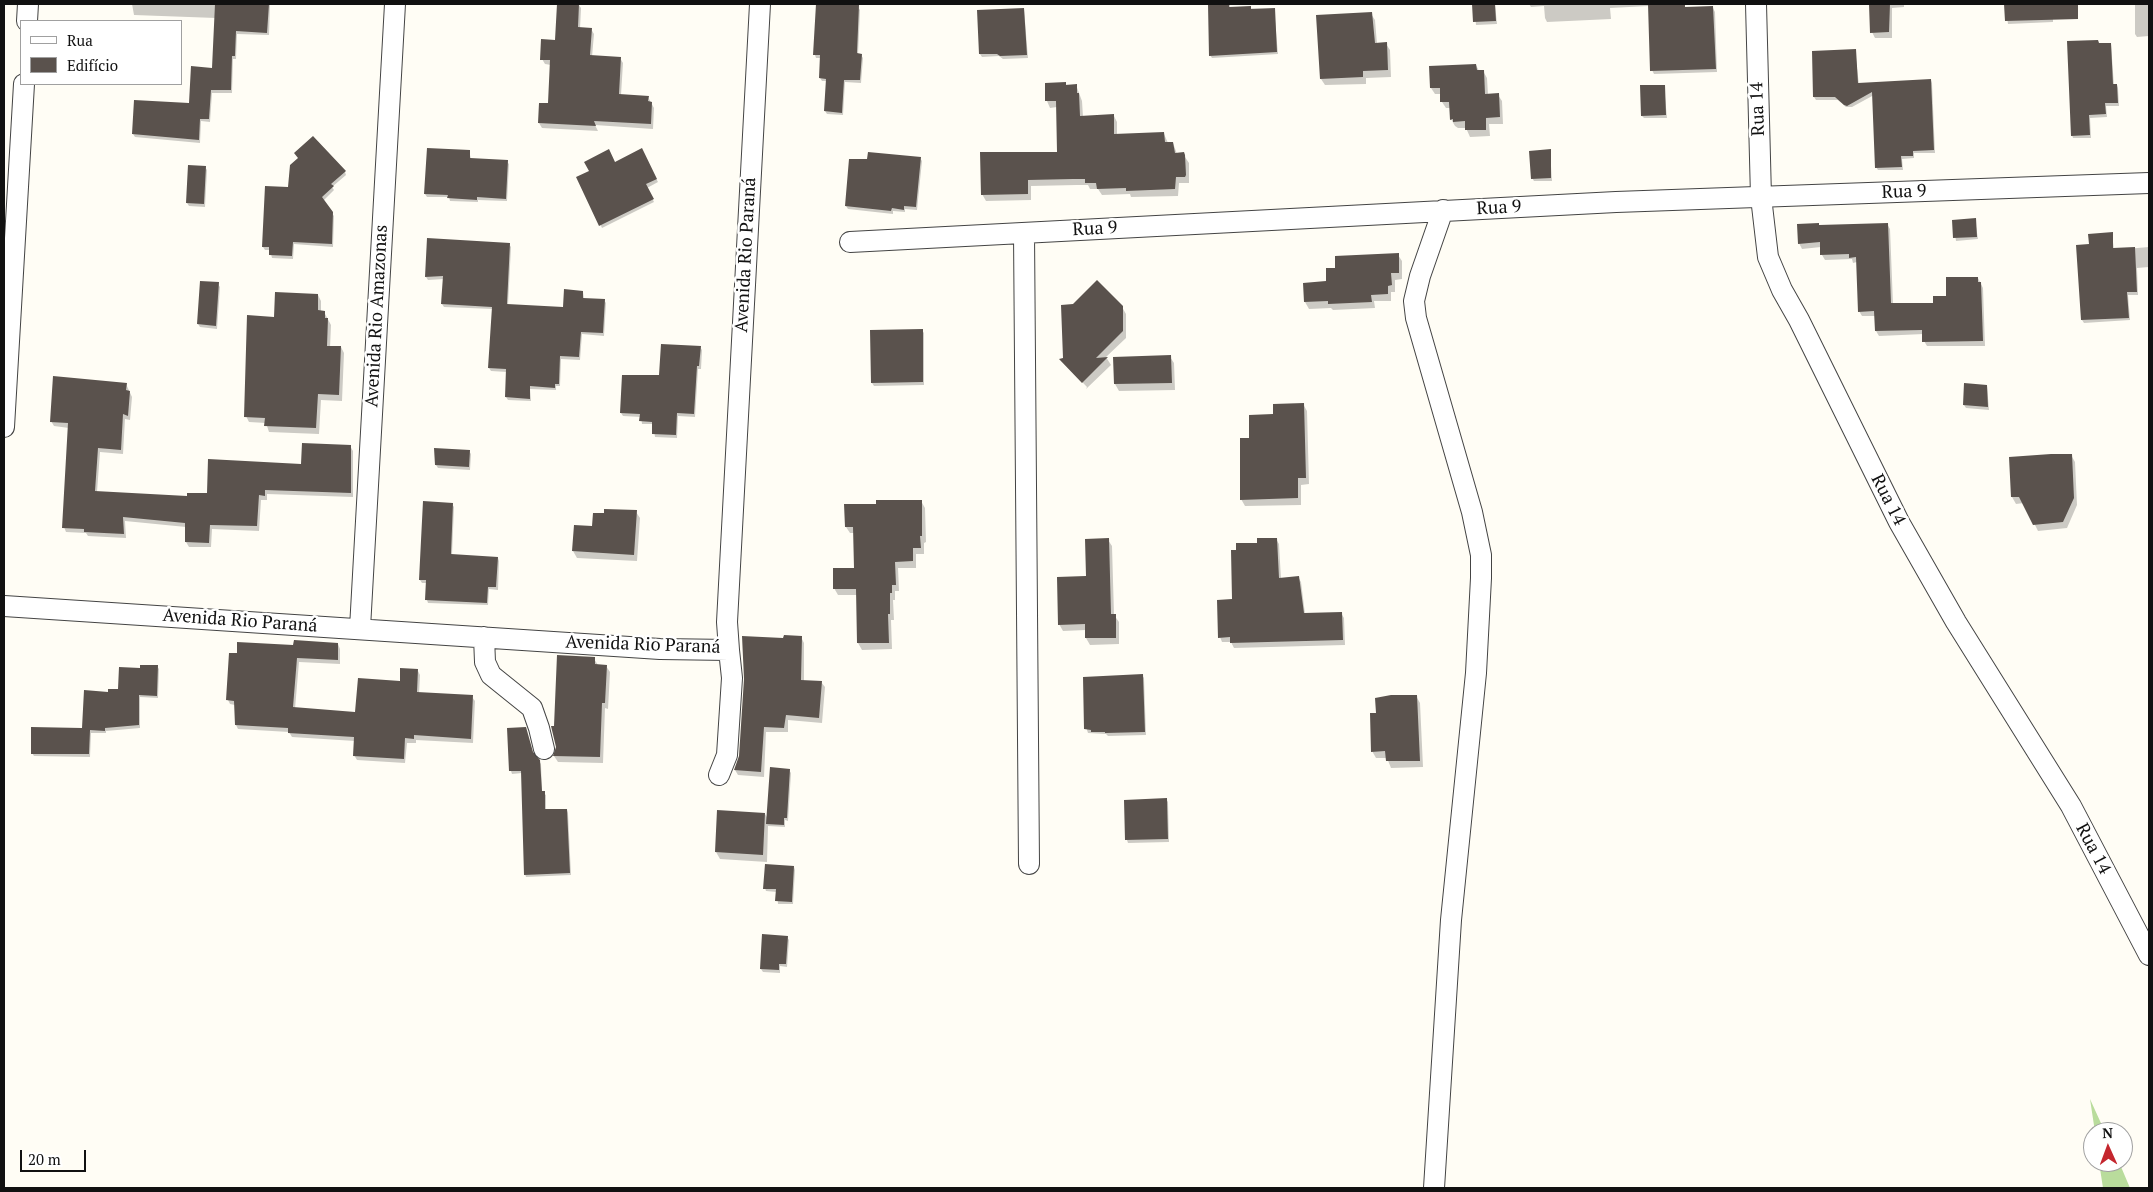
<!DOCTYPE html>
<meta charset="utf-8">
<style>
body{margin:0}
#map{position:relative;width:2153px;height:1192px;overflow:hidden;background:#fffdf5;font-family:"PT Serif",serif}
canvas{display:block}
.frame{position:absolute;inset:0;border:5px solid #111;pointer-events:none}
.legend{position:absolute;left:20px;top:20px;width:162px;height:65px;box-sizing:border-box;background:#fff;border:1px solid #a0a0a0;margin:0;padding:6px 9px;list-style:none;font-size:15px;color:#111}
.legend li{display:flex;align-items:center;gap:10px;height:25px}
.legend b{width:25px;border:1px solid #a0a0a0}
.north{position:absolute;left:2083px;top:1122px;width:50px;height:50px;box-sizing:border-box;background:#fff;border:1px solid #a0a0a0;border-radius:50%;rotate:358deg;font-size:14px;font-weight:700;line-height:20px;text-align:center;color:#111}
.north::after{content:'';display:block;margin:auto;width:18px;height:22px;background:#c4262e;clip-path:polygon(50% 0,100% 100%,50% 72%,0 100%)}
.scale{position:absolute;left:20px;top:1150px;width:66px;height:22px;box-sizing:border-box;border:2px solid #111;border-top:0;padding-left:6px;font-size:15px;line-height:18px;white-space:nowrap;color:#111;-webkit-text-stroke:4px #fff;paint-order:stroke}
</style>
<div id="map">
<canvas width="2153" height="1192"></canvas>
<div class="frame"></div>
<ul class="legend">
<li><b style="height:6px;background:#fff"></b>Rua</li>
<li><b style="height:14px;background:#5a524d"></b>Edifício</li>
</ul>
<div class="north">N</div>
<div class="scale">20 m</div>
</div>
<script>
const ctx = document.querySelector('canvas').getContext('2d');
ctx.lineJoin = 'round';
function fill(path, color) { ctx.fillStyle = color; ctx.fill(path, 'evenodd'); }
const shape = rows => new Path2D(rows.map(r => 'M' + r).join(''));
function trace(path, color, width, dash) { ctx.strokeStyle = color; ctx.lineWidth = width; ctx.lineCap = dash ? 'butt' : 'round'; ctx.setLineDash(dash || []); ctx.stroke(path); }
function label(font, color, halo, rows, align = 'center') {
  ctx.font = font + ' "PT Serif",serif'; ctx.lineWidth = 5; ctx.setLineDash([]); ctx.textBaseline = 'middle'; ctx.strokeStyle = halo; ctx.fillStyle = color; for (const [text, x, y, turn = 0] of rows) {
    ctx.save(); ctx.translate(x, y); ctx.rotate((+turn || 0) * Math.PI / 180); ctx.textAlign = isNaN(turn) ? turn : align; if (halo) ctx.strokeText(text, 0, 0); ctx.fillText(text, 0, 0); ctx.restore();
  }
}
fill(shape([
 [2090,1099,2105,1132,2095,1132],
 [2099,1162,2119,1162,2130,1188,2103,1188]
]), '#b9dc9c');
fill(shape([
 [132,4,270,4,269,35,237,34,236,59,233,59,232,93,212,93,210,122,201,121,200,143,135,137,133,134,190,104,213,69,216,18,134,15],
 [558,4,578,4,581,8,580,29,591,29,594,34,592,57,620,58,623,63,621,95,648,97,654,108,653,129,595,125,598,131,542,128,539,123,549,105,551,65,545,64,542,59,556,41],
 [817,4,851,4,851,6,858,7,860,10,858,55,861,55,863,58,861,83,845,82,843,115,827,114,825,111,827,81,822,81,820,78,821,58,816,58,815,55],
 [1209,4,1230,4,1230,8,1274,9,1278,54,1212,58,1210,55],
 [1474,4,1495,4,1497,24,1476,25],
 [1529,4,1678,4,1678,9,1713,8,1715,12,1717,72,1654,74,1652,70,1649,6,1610,8,1611,19,1547,22,1545,18,1544,6,1531,7],
 [1871,4,1904,4,1904,7,1892,8,1892,38,1875,38,1872,32],
 [2005,4,2053,4,2053,22,2008,24],
 [2135,4,2149,4,2149,36,2137,37,2135,34],
 [1024,9,1028,58,1003,59,999,56,982,57,980,54],
 [1371,14,1375,20,1377,44,1386,44,1390,50,1391,77,1366,78,1366,84,1325,85,1321,79],
 [2111,44,2114,86,2117,85,2118,88,2119,106,2106,106,2107,117,2090,118,2091,138,2073,138,2072,135],
 [1855,51,1859,85,1931,80,1932,83,1935,153,1914,153,1914,158,1902,159,1903,170,1878,170,1876,167,1874,95,1852,107,1846,107,1838,100,1816,100,1814,97,1813,52],
 [1476,65,1479,71,1483,71,1487,78,1488,95,1498,95,1502,101,1503,124,1489,124,1490,136,1470,137,1466,128,1458,128,1455,126,1451,119,1450,108,1446,108,1442,102,1441,94,1435,94,1431,88],
 [1046,84,1076,85,1082,101,1083,117,1114,116,1117,122,1117,135,1164,134,1168,143,1173,143,1177,154,1183,154,1189,163,1189,183,1179,183,1178,196,1131,197,1130,194,1102,195,1098,189,1090,189,1088,185,1077,185,1031,186,1031,200,986,201,982,194,1058,153,1057,107,1050,108,1047,101],
 [1664,86,1667,118,1644,118,1642,116],
 [641,149,658,182,647,188,654,202,602,228,578,178,615,163],
 [469,151,471,159,507,162,509,164,507,201,478,200,478,202,450,201,449,197,427,197,425,194],
 [1550,151,1552,181,1534,181,1532,178],
 [299,158,345,172,346,175,332,187,334,190,323,201,334,216,333,247,294,244,293,259,272,258,270,250,265,250,263,247,290,188],
 [920,158,922,161,917,210,905,209,905,212,893,211,893,214,848,209,846,206],
 [205,167,207,170,205,207,189,206,187,203],
 [1975,220,1978,239,1956,241,1953,221],
 [1887,224,1890,229,1893,304,1934,304,1978,278,1983,288,1985,346,1927,346,1924,341,1924,334,1879,336,1876,331,1876,316,1862,316,1859,311,1857,262,1853,263,1852,259,1825,260,1822,255,1821,247,1802,249,1799,243,1819,227],
 [2112,234,2114,250,2149,247,2149,267,2137,268,2138,295,2128,295,2130,320,2084,323,2082,320,2090,245],
 [509,244,511,247,508,305,564,308,583,292,584,299,604,300,606,303,604,336,582,334,580,360,561,359,560,386,556,386,556,390,530,389,531,401,508,400,506,397,507,372,491,371,489,368,493,309,444,307,442,304,444,279,428,280,426,277],
 [1398,255,1402,261,1402,279,1395,280,1395,292,1391,292,1391,301,1374,301,1375,308,1333,310,1331,308,1309,309,1305,302,1304,284,1328,283,1337,269],
 [218,284,220,287,217,329,200,327,198,324],
 [318,295,321,301,321,312,324,312,331,325,330,348,341,347,344,353,342,401,321,400,319,434,269,432,266,423,249,422,246,416,275,318],
 [1122,307,1126,314,1126,338,1106,357,1111,365,1086,389,1087,387,1061,360],
 [922,330,924,333,924,385,874,386,872,383],
 [700,347,702,350,701,369,698,369,695,417,678,416,677,438,655,437,653,424,642,424,641,417,623,416,621,413],
 [1170,357,1174,363,1175,390,1119,391,1115,384],
 [126,384,132,397,130,420,125,419,123,454,100,452,97,492,188,497,208,495,302,465,350,446,353,451,353,497,267,494,267,500,261,500,259,531,212,529,211,547,189,547,186,542,186,527,125,521,126,538,88,536,86,533,66,532,64,527,69,428,54,426,51,421],
 [1965,385,1987,386,1989,410,1966,408,1964,405],
 [1303,404,1307,411,1309,484,1301,485,1301,505,1245,506,1241,499,1251,440,1274,415],
 [469,451,471,454,470,470,438,468,436,465],
 [2071,455,2075,462,2077,505,2067,528,2038,531,2024,503,2016,504,2012,497],
 [921,501,925,508,926,542,924,543,924,554,916,554,916,568,898,568,899,591,895,591,895,600,893,600,894,620,891,620,892,649,862,650,858,643,857,595,838,595,834,588,855,569,854,533,850,533,846,527,877,505],
 [452,504,454,507,452,555,498,558,499,561,498,590,489,589,488,605,428,603,427,600,427,583,422,583,420,580],
 [636,512,640,518,637,561,577,558,573,551,593,528],
 [1276,539,1279,544,1281,579,1298,577,1301,582,1305,614,1341,613,1344,618,1345,645,1234,648,1231,642,1222,642,1220,637,1233,601,1258,544],
 [1108,540,1112,546,1114,615,1119,622,1119,644,1090,645,1086,638,1086,630,1063,631,1059,624],
 [801,637,804,643,804,681,821,682,825,687,822,723,788,720,788,732,766,732,764,777,738,775,735,770,785,639],
 [338,644,340,649,340,664,299,662,295,709,357,713,418,671,420,675,419,694,472,697,475,701,473,743,416,740,416,743,407,743,405,763,357,760,354,755,355,741,292,737,289,732,238,729,236,725,235,705,230,704,228,700,294,646],
 [594,659,598,665,606,666,610,672,608,709,605,708,603,763,558,762,554,756,557,747,555,727],
 [157,666,159,669,158,698,140,697,140,728,106,731,106,733,91,733,90,757,34,756,32,753,84,729,109,693,119,691,141,669],
 [1142,675,1144,678,1146,735,1108,736,1106,734,1088,733,1087,730,1084,678],
 [1416,696,1420,703,1423,767,1391,768,1387,758,1376,758,1372,751,1377,714],
 [539,761,541,764,542,792,546,795,546,810,567,810,568,813,571,875,526,877,525,874,522,773,512,774,511,771],
 [789,770,791,773,788,821,785,820,785,827,768,826,767,862,720,859,716,852,765,814,768,819],
 [1166,799,1168,802,1169,842,1128,843,1127,840,1126,801],
 [794,867,795,870,793,904,778,904,777,892,766,891,765,888],
 [787,937,789,940,787,967,780,966,780,973,763,972,761,969]
]), '#0003');
fill(shape([
 [215,4,269,4,267,33,236,31,235,56,232,56,231,90,211,90,209,119,200,119,199,140,132,134,134,100,189,103,191,66,212,68],
 [557,4,579,4,578,27,592,28,590,55,621,57,619,94,649,96,648,101,652,102,651,124,594,121,596,126,538,123,539,103,548,103,550,60,540,60,541,39,555,40],
 [816,4,859,5,857,53,862,54,860,80,844,80,842,113,824,111,826,79,819,78,820,55,813,55],
 [1208,4,1229,4,1229,7,1251,6,1251,9,1275,8,1277,52,1209,56],
 [1472,4,1495,4,1496,21,1473,22],
 [1648,4,1685,4,1685,7,1713,6,1716,69,1650,71],
 [1869,4,1890,4,1889,32,1870,33],
 [2004,4,2078,4,2078,19,2005,21],
 [1024,8,1027,55,1000,56,997,54,979,54,977,10],
 [1372,12,1375,43,1387,42,1388,70,1363,71,1363,77,1320,79,1316,15],
 [2098,40,2099,43,2111,43,2113,84,2117,84,2118,103,2105,103,2106,114,2089,115,2090,135,2071,136,2067,41],
 [1856,49,1858,83,1931,79,1934,150,1913,151,1913,156,1901,156,1902,167,1875,168,1872,92,1847,106,1844,105,1835,97,1813,97,1812,51],
 [1476,64,1477,70,1484,70,1485,94,1499,93,1500,117,1486,118,1486,130,1465,130,1465,121,1453,122,1453,119,1450,120,1449,102,1440,102,1440,88,1430,88,1429,66],
 [1066,82,1066,85,1077,84,1077,93,1079,93,1080,116,1114,114,1114,134,1164,132,1165,142,1173,142,1175,153,1184,152,1185,155,1186,175,1185,177,1176,177,1175,189,1126,191,1126,188,1097,189,1096,183,1085,183,1085,179,1073,179,1028,180,1028,194,981,195,980,152,1057,152,1056,101,1045,101,1045,83],
 [1640,85,1665,85,1666,115,1641,116],
 [313,136,346,171,331,184,334,186,322,197,333,212,332,244,293,242,292,256,269,255,269,247,262,247,265,186,288,187,290,165,298,158,294,153],
 [427,148,470,150,470,158,508,160,506,199,477,197,477,200,447,198,448,195,424,194],
 [642,148,657,179,646,184,654,199,599,226,576,177,589,171,584,162,609,149,615,162],
 [1551,149,1551,178,1531,179,1529,151],
 [868,152,921,157,916,207,904,206,904,210,892,208,891,211,845,206,849,159,867,159],
 [188,165,206,166,204,204,186,203],
 [1976,218,1977,237,1953,238,1952,220],
 [1819,223,1819,225,1888,223,1891,303,1933,303,1933,296,1946,296,1946,277,1978,277,1978,282,1981,282,1983,341,1922,342,1922,330,1875,331,1874,311,1858,312,1856,257,1849,258,1849,254,1820,255,1820,242,1798,244,1797,224],
 [2113,232,2113,248,2135,247,2137,292,2127,292,2129,318,2081,320,2076,245,2089,244,2088,234],
 [427,238,510,243,507,304,563,307,564,289,583,291,583,298,605,299,603,333,581,332,579,357,560,356,559,384,555,384,555,388,530,386,530,399,505,397,506,369,488,368,492,307,441,304,443,276,425,277],
 [1399,253,1399,273,1391,273,1392,285,1388,286,1388,294,1371,295,1372,302,1328,304,1328,301,1304,302,1303,283,1326,281,1326,268,1335,268,1335,256],
 [1097,280,1123,306,1123,331,1096,358,1108,357,1082,383,1059,359,1063,358,1061,305,1073,304],
 [200,281,219,282,216,326,197,324],
 [275,292,318,294,318,310,325,311,325,318,328,318,327,346,341,346,339,395,318,394,316,428,264,426,265,418,244,417,247,315,274,317],
 [923,329,923,382,871,383,870,330],
 [661,344,701,346,699,366,697,366,694,414,677,413,676,435,652,434,652,422,639,421,640,414,620,413,622,375,659,375],
 [1171,355,1172,383,1114,384,1113,357],
 [53,376,127,383,126,390,130,391,128,416,123,414,121,450,98,448,95,491,187,496,187,493,207,493,208,459,301,464,302,443,351,445,351,493,265,490,265,496,259,495,257,526,210,525,209,543,185,542,185,523,123,517,124,534,84,532,84,529,62,528,68,423,50,422],
 [1964,383,1987,385,1988,407,1963,405],
 [1304,403,1306,478,1298,478,1298,498,1240,500,1240,438,1249,438,1249,415,1273,414,1273,404],
 [434,448,470,450,469,467,435,465],
 [2051,454,2072,454,2074,498,2063,522,2033,525,2019,497,2011,497,2009,457],
 [876,500,922,500,922,536,920,536,921,548,913,548,913,561,895,562,896,585,892,585,892,593,890,593,890,614,888,614,889,643,857,643,856,589,833,589,833,568,854,568,853,527,845,527,844,504,876,504],
 [423,501,453,503,451,554,498,557,496,587,488,587,487,603,425,600,426,580,419,580],
 [604,509,637,510,634,555,572,551,574,525,592,526,593,513,604,513],
 [1109,538,1111,614,1116,614,1116,638,1085,638,1085,624,1058,625,1057,577,1086,576,1085,539],
 [1257,538,1277,538,1279,578,1299,576,1304,613,1342,612,1343,640,1230,643,1230,637,1218,638,1217,600,1232,599,1231,550,1236,550,1236,543,1257,543],
 [784,635,802,636,801,680,822,681,819,718,786,715,784,728,764,727,761,772,734,770,739,756,744,679,742,636,783,638],
 [294,640,338,643,338,660,297,658,293,707,355,712,358,678,400,681,400,668,418,669,417,692,473,695,471,739,414,735,414,739,405,738,404,759,353,756,354,737,288,733,288,728,235,725,234,701,226,700,229,653,237,653,237,642,293,645],
 [557,655,595,657,595,664,607,665,605,703,602,703,600,757,553,756,556,747,551,726,554,726],
 [140,665,158,665,157,696,139,695,139,725,105,728,105,731,90,730,89,754,31,754,31,727,82,728,84,690,108,692,108,689,118,689,119,667,140,668],
 [1143,674,1145,732,1105,733,1105,732,1091,732,1091,730,1084,729,1083,677],
 [1391,695,1417,695,1420,761,1386,761,1385,751,1371,752,1370,713,1376,713,1375,698],
 [526,727,533,752,540,760,542,791,545,791,545,809,567,809,570,873,524,875,521,771,509,771,507,728],
 [770,767,790,769,787,818,784,818,784,825,766,824],
 [1167,798,1168,839,1125,840,1124,800],
 [717,810,765,813,763,855,715,852],
 [765,864,794,866,792,902,775,901,776,889,763,889],
 [762,934,788,936,786,964,779,964,779,970,760,969]
]), '#5a524d');
const minor = shape([
 [1756,4,1761,197,1768,257,1782,290,1799,320,1899,522,1956,622,2071,806,2149,955],
 [27,21,28,4],
 [1024,233,1029,864],
 [850,242,1616,202,2149,183],
 [4,427,24,84],
 [4,606,660,649,729,650,727,622,760,4],
 [360,628,395,4],
 [484,637,485,662,491,675,532,708,539,728,544,749],
 [719,775,727,755,732,678,729,650],
 [1434,1188,1451,920,1476,673,1481,578,1481,555,1472,512,1416,318,1414,301,1420,276,1443,210]
]);
trace(minor, '#444', 22);
trace(minor, '#fff', 20);
label('18px', '#111', '#fff', [
 ["Rua 14",1758,109,-92],
 ["Rua 9",1904,192,-2],
 ["Rua 9",1499,208,-3],
 ["Rua 9",1095,229,-3],
 ["Avenida Rio Paraná",746,255,-87],
 ["Avenida Rio Amazonas",377,316,-87],
 ["Rua 14",1888,500,63],
 ["Avenida Rio Paraná",240,621,4],
 ["Avenida Rio Paraná",643,645,2],
 ["Rua 14",2093,849,62]
]);
</script>
